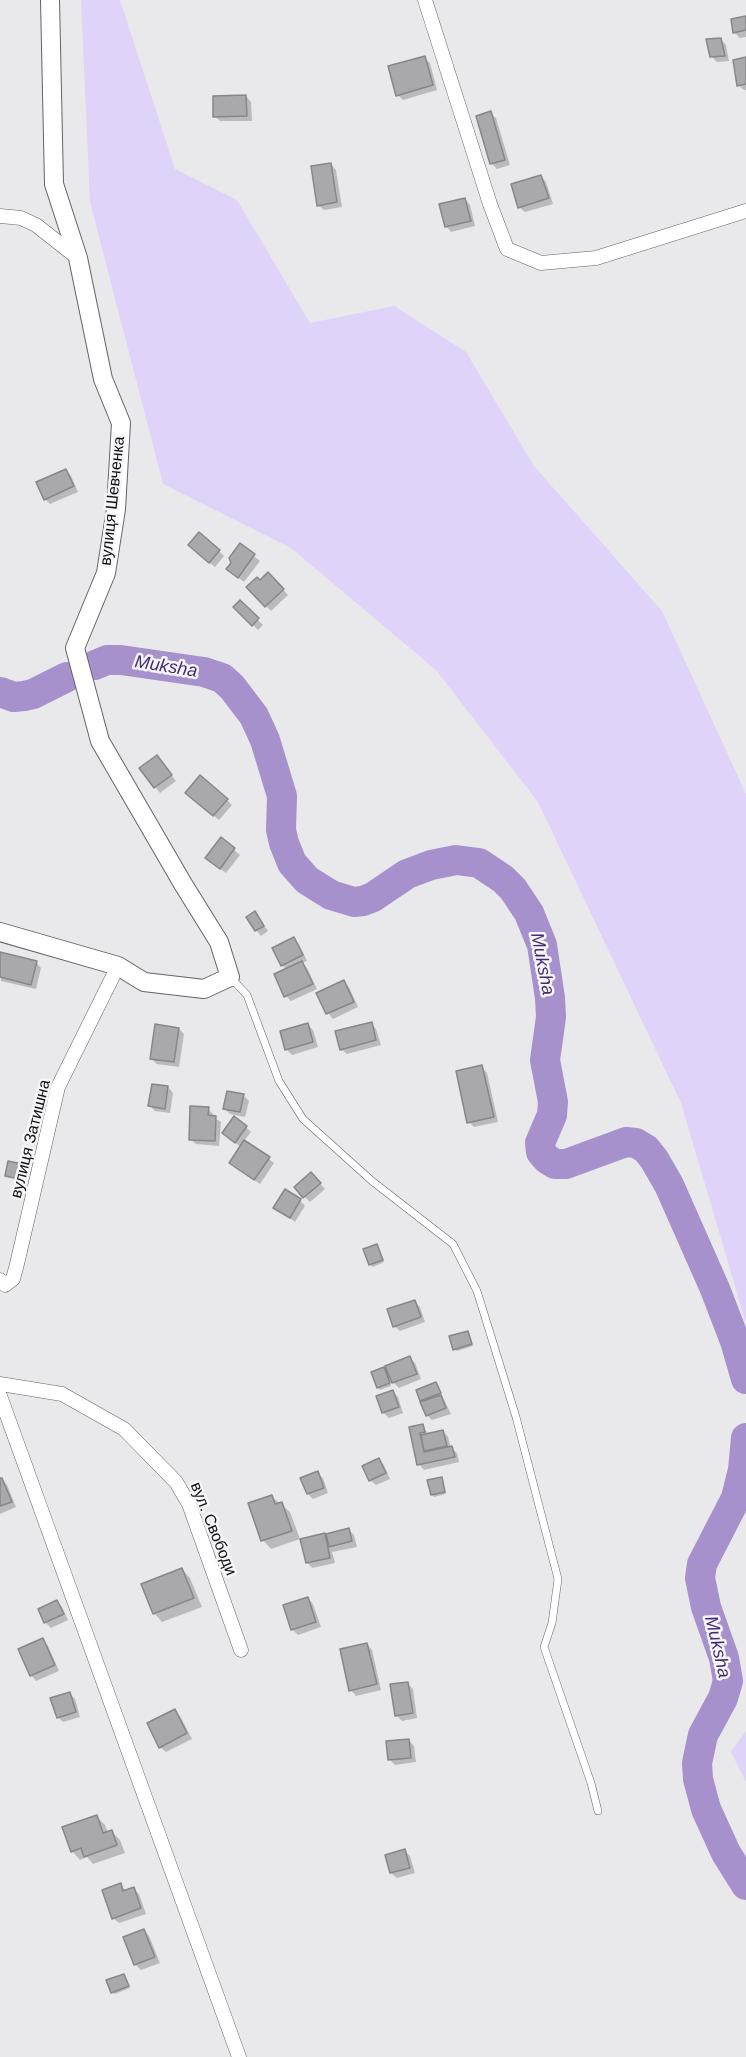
<!DOCTYPE html>
<meta charset="utf-8">
<style>
body{margin:0}
canvas{display:block;background:#e9e8eb}
</style>
<canvas width="746" height="2057"></canvas>
<script>
const ctx = document.querySelector('canvas').getContext('2d');
ctx.lineJoin = 'round';
function fill(path, color) { ctx.fillStyle = color; ctx.fill(path, 'evenodd'); }
const shape = rows => new Path2D(rows.map(r => 'M' + r).join(''));
function trace(path, color, width, dash) { ctx.strokeStyle = color; ctx.lineWidth = width; ctx.lineCap = dash ? 'butt' : 'round'; ctx.setLineDash(dash || []); ctx.stroke(path); }
function label(font, color, halo, rows, align = 'center') {
  ctx.font = font + ' Helvetica,sans-serif'; ctx.lineWidth = 5; ctx.setLineDash([]); ctx.textBaseline = 'middle'; ctx.strokeStyle = halo; ctx.fillStyle = color; for (const [text, x, y, turn = 0] of rows) {
    ctx.save(); ctx.translate(x, y); ctx.rotate((+turn || 0) * Math.PI / 180); ctx.textAlign = isNaN(turn) ? turn : align; if (halo) ctx.strokeText(text, 0, 0); ctx.fillText(text, 0, 0); ctx.restore();
  }
}
fill(shape([
 [81,0,120,0,175,169,237,200,310,323,394,306,466,352,534,466,662,611,746,794,746,1323,681,1103,538,802,436,670,291,548,163,484,90,202],
 [746,1731,746,1782,731,1752]
]), '#dfd3f9');
fill(shape([
 [746,17,746,37,740,38,735,33,733,20],
 [721,40,726,45,729,61,717,62,711,56],
 [424,58,430,63,437,90,403,100,398,95],
 [746,59,746,90,744,90,738,85],
 [246,96,251,102,252,121,220,121,215,116],
 [490,113,496,118,510,165,497,169,492,164,478,117],
 [331,164,336,170,342,207,324,210,318,205],
 [541,176,546,182,553,204,525,212,519,207],
 [465,199,470,205,475,226,451,232,446,226],
 [66,470,71,476,78,492,50,504,45,499],
 [240,545,260,561,244,582,234,574],
 [195,551,219,551,224,556,215,567],
 [268,574,288,595,271,611,248,587,260,582],
 [240,602,263,625,258,630,235,607],
 [162,762,176,781,160,793,155,787],
 [192,798,227,800,232,805,219,820],
 [221,839,240,855,226,873,212,863],
 [255,913,268,931,261,936,256,930],
 [294,939,299,944,307,961,302,963,307,968,317,989,291,1001,286,996,287,970,282,965],
 [0,960,36,962,41,968,36,989,1,981],
 [344,982,349,987,358,1007,333,1019,328,1013],
 [371,1023,376,1029,381,1045,347,1054,341,1049],
 [308,1025,313,1030,318,1047,292,1055,286,1049],
 [179,1029,184,1034,179,1067,157,1064,151,1058],
 [482,1067,487,1073,498,1122,474,1127,469,1122],
 [168,1087,173,1093,170,1113,155,1111,150,1106],
 [243,1095,249,1101,245,1117,230,1114,225,1109],
 [208,1109,213,1114,213,1117,221,1122,219,1146,196,1144,190,1139],
 [246,1127,251,1132,244,1141,274,1163,260,1184,236,1168,241,1147,229,1138],
 [22,1165,24,1167,21,1180,7,1175],
 [316,1179,325,1189,310,1202,296,1188],
 [300,1200,305,1206,295,1222,275,1208],
 [377,1246,384,1262,373,1267,370,1264],
 [414,1301,420,1307,425,1322,400,1331,394,1326],
 [468,1332,473,1346,457,1351,454,1349],
 [410,1358,415,1363,421,1379,399,1388,389,1378,391,1386,380,1390,378,1387,384,1369,390,1375],
 [436,1383,451,1414,432,1420,427,1415,424,1403,418,1391],
 [392,1391,398,1397,403,1413,389,1418,383,1412],
 [422,1425,428,1434,443,1431,448,1437,451,1448,457,1453,459,1462,424,1470,419,1464,411,1428],
 [379,1460,384,1465,390,1479,376,1485,370,1480],
 [317,1473,323,1478,328,1493,313,1499,308,1494],
 [2,1479,7,1485,16,1507,0,1514,0,1480],
 [441,1479,446,1494,434,1497,432,1495],
 [271,1496,290,1512,300,1539,271,1549,263,1540],
 [349,1530,354,1535,357,1547,332,1552,335,1563,312,1568,307,1562,302,1540],
 [182,1569,190,1578,202,1607,162,1622,154,1613],
 [308,1598,313,1604,321,1627,298,1635,292,1629],
 [57,1602,62,1607,68,1620,51,1628,45,1622],
 [43,1640,48,1646,59,1671,36,1681,31,1675],
 [367,1644,372,1650,381,1690,356,1696,351,1690],
 [407,1683,413,1689,417,1718,402,1721,396,1715],
 [69,1693,75,1699,80,1717,63,1722,58,1717],
 [175,1711,180,1716,192,1739,166,1752,160,1747],
 [409,1740,414,1746,416,1762,395,1765,389,1759],
 [97,1817,105,1825,108,1833,112,1832,120,1840,125,1853,93,1864,87,1857,80,1860,72,1851],
 [405,1851,410,1856,415,1873,397,1878,391,1873,387,1856],
 [121,1885,126,1891,134,1889,139,1894,146,1914,119,1923,113,1918],
 [144,1930,149,1936,160,1963,141,1970,136,1965,125,1938],
 [123,1975,130,1988,115,1994,112,1992]
]), '#0003');
trace(shape([
 [95,665,107,660,121,660,204,672,222,678,232,687,254,716,265,740,282,796,281,830,284,843,292,863,307,880,331,895,354,902,363,901,373,897,407,874,431,865,456,860,479,863,503,879,513,889,529,913,542,945,550,998,551,1017,545,1060,553,1102,552,1115,540,1143,541,1152,547,1159,555,1164,566,1164,626,1142,636,1143,646,1149,654,1159,669,1185,715,1289,735,1341,746,1379],
 [0,692,14,697,24,696,33,694,67,677],
 [746,1438,743,1470,736,1498,702,1564,700,1578,706,1607,724,1658,728,1681,723,1698,703,1735,697,1763,698,1779,706,1809,726,1853,746,1885]
]), '#a691cd', 30);
const building = shape([
 [746,16,746,30,733,33,731,19,746,16],
 [721,38,725,56,710,57,706,39,721,38],
 [425,56,433,85,396,96,388,66,425,56],
 [746,57,746,84,737,86,733,60,746,57],
 [246,95,247,116,213,117,213,96,246,95],
 [491,111,505,160,490,164,476,116,491,111],
 [331,163,337,202,317,206,311,166,331,163],
 [541,175,549,198,518,208,511,184,541,175],
 [465,198,471,221,445,227,439,204,465,198],
 [66,469,74,486,44,500,36,482,66,469],
 [199,532,220,550,209,563,188,545,199,532],
 [240,543,255,554,238,578,226,569,231,563,229,558,240,543],
 [268,572,284,589,265,607,246,587,257,577,260,580,268,572],
 [240,600,259,618,252,626,233,607,240,600],
 [157,755,172,775,154,788,139,768,157,755],
 [200,775,228,799,213,816,185,793,200,775],
 [221,837,235,848,220,869,205,858,221,837],
 [255,911,264,926,255,931,246,917,255,911],
 [294,937,303,955,281,966,272,948,294,937],
 [0,952,37,961,31,985,0,977,0,952],
 [302,961,313,984,284,997,274,974,302,961],
 [344,980,354,1002,326,1014,316,993,344,980],
 [372,1022,376,1040,340,1050,335,1031,372,1022],
 [308,1023,313,1042,285,1050,280,1031,308,1023],
 [155,1024,179,1028,174,1062,150,1059,155,1024],
 [482,1065,494,1117,467,1123,456,1071,482,1065],
 [152,1084,168,1086,165,1109,148,1106,152,1084],
 [227,1091,244,1094,240,1112,223,1109,227,1091],
 [190,1106,209,1107,208,1115,216,1116,215,1141,189,1140,190,1106],
 [234,1116,247,1126,235,1143,222,1133,234,1116],
 [244,1140,270,1157,254,1180,229,1163,244,1140],
 [8,1161,22,1164,19,1179,5,1176,8,1161],
 [311,1172,321,1183,303,1198,294,1187,311,1172],
 [285,1189,301,1199,290,1218,273,1208,285,1189],
 [377,1244,383,1260,369,1265,363,1249,377,1244],
 [415,1300,421,1317,393,1327,387,1309,415,1300],
 [468,1331,472,1344,453,1350,449,1336,468,1331],
 [410,1356,417,1374,392,1383,385,1366,410,1356],
 [384,1367,390,1383,377,1388,371,1372,384,1367],
 [436,1382,441,1393,420,1401,416,1390,436,1382],
 [393,1390,399,1407,382,1413,376,1396,393,1390],
 [441,1395,446,1408,426,1416,420,1402,441,1395],
 [423,1424,425,1432,420,1433,424,1452,452,1446,455,1457,417,1465,409,1427,423,1424],
 [443,1430,447,1446,424,1451,421,1435,443,1430],
 [379,1458,386,1473,369,1481,362,1466,379,1458],
 [318,1471,324,1488,307,1494,300,1478,318,1471],
 [442,1477,445,1492,431,1495,427,1480,442,1477],
 [0,1478,2,1478,12,1502,0,1506,0,1478],
 [272,1495,275,1504,282,1502,292,1531,261,1541,248,1503,272,1495],
 [349,1528,352,1541,329,1547,326,1534,349,1528],
 [325,1533,330,1558,306,1563,300,1539,325,1533],
 [182,1568,194,1598,153,1614,141,1584,182,1568],
 [308,1597,316,1622,291,1630,283,1605,308,1597],
 [57,1600,64,1614,44,1623,38,1609,57,1600],
 [43,1638,55,1665,30,1676,18,1649,43,1638],
 [367,1643,377,1684,349,1691,340,1649,367,1643],
 [408,1682,413,1713,395,1716,390,1684,408,1682],
 [70,1692,76,1712,57,1718,50,1698,70,1692],
 [175,1709,187,1733,159,1748,147,1723,175,1709],
 [409,1739,411,1758,388,1760,386,1741,409,1739],
 [97,1815,103,1833,112,1830,117,1845,84,1857,81,1848,71,1852,62,1827,97,1815],
 [405,1849,410,1868,390,1873,385,1855,405,1849],
 [121,1883,123,1891,134,1887,141,1908,112,1919,102,1890,121,1883],
 [144,1929,155,1957,134,1965,123,1937,144,1929],
 [124,1974,129,1986,111,1993,106,1980,124,1974]
]);
fill(building, '#a9a8ab');
trace(building, '#878689', 1.5);
const service = shape([
 [230,977,247,995,279,1081,303,1119,372,1181,453,1244,477,1291,516,1417,558,1579,552,1623,544,1647,591,1783,598,1811]
]);
const minor = shape([
 [425,0,490,204,507,249,541,263,596,258,746,211],
 [0,216,21,218,36,225,78,258],
 [0,1280,5,1285,13,1279,17,1264,58,1087,118,966],
 [0,1384,62,1394,124,1429,176,1482,189,1504,241,1650],
 [0,1396,239,2057]
]);
const tertiary = shape([
 [0,932,118,966,144,982,204,989,230,977,219,942,183,884,100,741,75,648,106,573,116,509,121,423,103,379,78,258,54,184,50,0]
]);
trace(service, '#646366', 8);
trace(minor, '#646366', 15);
trace(tertiary, '#646366', 20);
trace(service, '#fff', 7);
trace(minor, '#fff', 14);
trace(tertiary, '#fff', 18);
label('16px', '#101011', '#f6f5f8', [
 ["вулиця Шевченка",113,501,-84],
 ["вулиця Затишна",31,1139,-76],
 ["вул. Свободи",213,1529,68]
]);
label('italic 18px', '#482a72', '#f6f5f8', [
 ["Muksha",166,667,9],
 ["Muksha",542,964,79],
 ["Muksha",717,1647,77]
]);
</script>
